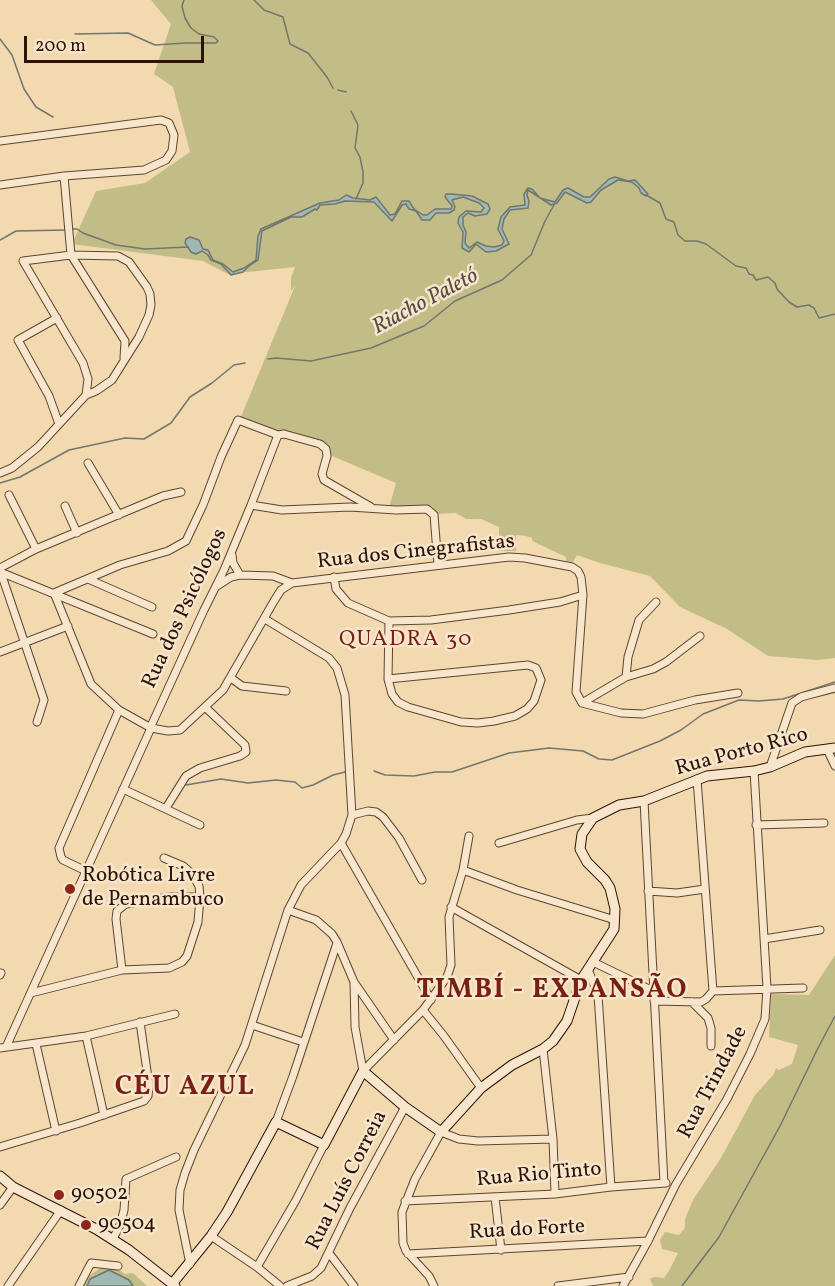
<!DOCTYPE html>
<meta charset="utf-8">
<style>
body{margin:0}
#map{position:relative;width:835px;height:1286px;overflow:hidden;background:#f3d9b0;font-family:Vollkorn,serif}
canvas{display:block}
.scale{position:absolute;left:24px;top:36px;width:180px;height:27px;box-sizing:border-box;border:3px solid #2d1206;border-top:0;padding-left:8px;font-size:18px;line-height:21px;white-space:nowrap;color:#2d1206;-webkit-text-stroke:4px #f7e6cc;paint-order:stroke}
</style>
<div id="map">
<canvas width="835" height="1286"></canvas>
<div class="scale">200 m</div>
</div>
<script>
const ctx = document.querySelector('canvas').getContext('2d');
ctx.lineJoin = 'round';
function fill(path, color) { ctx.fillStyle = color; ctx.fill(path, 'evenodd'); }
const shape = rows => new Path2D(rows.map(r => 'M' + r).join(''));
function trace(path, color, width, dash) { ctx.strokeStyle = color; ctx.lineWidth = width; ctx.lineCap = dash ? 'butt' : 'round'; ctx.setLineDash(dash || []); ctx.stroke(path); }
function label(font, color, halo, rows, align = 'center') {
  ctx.font = font + ' Vollkorn,serif'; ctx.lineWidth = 5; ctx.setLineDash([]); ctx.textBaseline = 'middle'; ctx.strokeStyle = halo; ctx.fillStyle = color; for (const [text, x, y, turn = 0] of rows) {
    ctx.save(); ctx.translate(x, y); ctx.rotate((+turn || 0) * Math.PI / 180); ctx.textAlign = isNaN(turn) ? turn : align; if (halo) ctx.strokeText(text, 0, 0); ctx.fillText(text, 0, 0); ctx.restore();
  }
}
fill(shape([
 [151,0,835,0,835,658,818,660,768,656,727,629,680,607,650,576,600,563,577,555,573,562,566,561,566,557,532,541,532,538,526,536,516,535,516,551,499,551,499,527,481,519,466,519,456,513,437,514,432,506,428,506,389,508,396,483,332,456,328,448,240,419,295,286,291,291,291,278,295,267,228,274,203,261,72,244,96,191,145,183,190,152,173,87,154,74,171,24],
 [835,955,835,1286,653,1286,650,1279,654,1277,664,1278,669,1271,678,1253,662,1249,660,1240,665,1232,679,1235,685,1228,685,1219,693,1200,721,1158,755,1095,774,1074,776,1068,779,1070,792,1064,798,1045,769,1037,771,994,809,995],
 [107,1267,115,1267,125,1274,133,1273,147,1286,83,1286,86,1278,100,1268]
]), '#c2bd86');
const water = shape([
 [615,177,628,181,635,180,648,194,646,196,641,193,639,188,632,182,618,180,601,190,591,202,587,203,565,192,557,203,551,205,528,190,527,195,529,201,528,208,510,210,504,219,502,229,509,244,496,251,486,252,476,244,469,252,462,248,463,232,458,223,459,217,466,211,481,212,484,208,479,203,463,197,452,200,455,207,454,210,449,213,436,213,430,220,422,220,416,211,409,209,406,204,402,205,392,221,374,202,345,201,335,204,320,205,317,210,315,209,302,217,291,217,262,231,258,260,249,266,243,272,231,275,221,264,211,260,208,255,202,251,196,254,191,252,185,243,186,239,190,237,199,240,203,249,208,250,213,260,223,264,233,272,244,268,256,260,258,236,261,229,320,203,339,200,346,195,353,198,370,200,376,197,390,215,395,214,402,201,409,201,414,209,423,215,427,215,435,209,451,209,452,206,445,197,446,194,451,194,472,196,488,204,490,209,487,214,475,216,468,213,463,217,463,225,466,232,465,243,469,248,477,242,486,246,494,247,502,245,504,241,498,229,501,217,510,207,525,205,524,194,528,188,532,189,540,198,555,202,563,190,568,188,584,197,590,197,609,179,615,177],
 [109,1270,129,1280,133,1286,87,1286,90,1279,109,1270]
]);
fill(water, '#9eb9b4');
trace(water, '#71766e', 1.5);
trace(shape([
 [254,0,264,10,283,17,290,44,308,53,327,77,333,88],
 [75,34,128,33,155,45,185,43,216,43,218,41,214,37,199,34,191,28,185,18,182,6,184,0],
 [0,39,12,55,24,89,36,107,53,117],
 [338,90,346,92],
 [351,111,358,125,355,148,360,157,363,172,363,183,356,199],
 [646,195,660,203,666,219,674,222,678,235,685,241,697,241,706,244,736,266,746,268,749,274,753,275,756,280,768,277,775,283,777,289,789,302,797,307,809,305,814,308,819,318,835,314],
 [70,229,77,229,83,233,116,245,145,249,188,247],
 [0,240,16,231,66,230],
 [268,359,276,358,311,361,371,348,424,326,455,301,502,280,531,255,545,221,554,205],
 [0,483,20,477,69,450,125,438,144,439,171,423,190,397,212,383,234,365,245,363],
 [374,771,385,775,414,776,435,772,452,772,509,753,549,748,583,751,599,759,612,760,660,741,681,730,703,714,739,700,759,701,783,699,835,682],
 [186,785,221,779,248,783,276,780,295,782,302,788,313,785,333,775,345,772],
 [682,1286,719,1237,780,1126,818,1048,835,1016]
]), '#71766e', 1.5);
const street = shape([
 [0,141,161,120,169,123,174,135,172,151,166,160,144,170,64,176,0,185],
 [64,176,71,255,125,341,124,358],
 [57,318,18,340,49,396,59,424],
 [88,463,119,515],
 [0,473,12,468,38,447,86,395,96,391,112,380,139,337,149,315,151,305,150,294,147,287,129,262,118,256,71,255,23,261,83,363,88,379,86,395],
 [9,495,36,549],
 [251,505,278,435,284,434,320,444,326,449,327,456,322,474,324,480,371,507],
 [65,506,77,533],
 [232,555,233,563,240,575,273,576,292,583],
 [0,568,36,549,163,496,181,492],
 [0,572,153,634],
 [1,573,44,700,37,722],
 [334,577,336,589,348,603,389,621,431,620,509,610,560,602,583,595],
 [88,579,152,607],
 [217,586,231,577,240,575],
 [54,593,91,684,119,710,151,728,168,731,180,730,223,690,274,601,281,590,292,583,509,557,525,558,572,567,578,571,581,577,583,595,576,692,582,703,621,713,643,714,695,700,738,693],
 [54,593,120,565,168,551,186,541,203,505,221,457,238,420,278,435],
 [0,652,68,626],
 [626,677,628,657,639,620,656,602],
 [231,678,242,686,286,691],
 [388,679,528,665,536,668,541,680,534,701,527,709,515,716,494,721,478,723,461,722,408,707,398,702,392,694,388,679,389,621],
 [582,703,626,677,653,669,666,662,700,636],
 [151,726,204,610,224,570,251,505,282,510,350,507,396,510,427,509,434,515,438,565],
 [827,749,835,766],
 [770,767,792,703,801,697,835,688],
 [697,779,713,991],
 [123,789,200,825],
 [644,801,664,1183],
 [166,808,186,776,200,768,240,756,246,752,245,745,205,707],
 [352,815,368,811,376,812,383,817,399,838,422,880],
 [756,825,824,823],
 [341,843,431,1000],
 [499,843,577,820,593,818],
 [463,870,517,890,615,920],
 [86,871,63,860,61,857,59,848,119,710],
 [648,891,677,893,705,889],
 [451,907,581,980],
 [288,910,316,920,332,934,337,942,354,982,355,1027,363,1071],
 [764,939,820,930],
 [593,962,653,991],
 [588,969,598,995,611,1187],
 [122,970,116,919,117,911,122,907,126,904,169,897,200,897],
 [0,975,1,973],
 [354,982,394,1040],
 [31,993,122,970,169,968,182,962,187,956,198,922,200,897,199,886,191,873,183,866,164,858],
 [654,1001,701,1002,706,999,713,991,803,988],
 [692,1002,708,1018,711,1028,711,1046],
 [423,1010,444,1036,481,1088],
 [252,1025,303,1042],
 [86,1036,104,1115],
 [36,1044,56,1131],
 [6,1047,151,728],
 [0,1048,86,1036,175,1014],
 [543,1049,553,1139,555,1194],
 [363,1071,423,1010,447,977,451,965,449,917,463,870,469,836],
 [276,1122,293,1076,337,943],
 [0,1147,80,1123,144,1101,148,1096,149,1085,140,1022],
 [495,1197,501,1250],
 [405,1201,555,1194,611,1187,666,1183],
 [0,1205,13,1187],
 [211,1236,257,1267,280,1286],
 [113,1239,120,1225,124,1210,126,1179,176,1157],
 [329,1253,354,1286],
 [408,1254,648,1241],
 [190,1264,179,1210,180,1190,185,1173,194,1150,245,1045,288,910,301,885,341,843,346,834,352,815,345,695,337,668,329,658,265,619],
 [257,1267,296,1200,324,1145],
 [8,1286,61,1210],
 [79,1286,91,1263,118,1266],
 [287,1286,312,1276,321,1268,350,1208,405,1107],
 [434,1286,429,1276,406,1251,403,1243,402,1212,415,1179,441,1132,459,1139,478,1141,553,1139],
 [558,1286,629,1277],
 [623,1286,648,1241,676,1184,727,1099,750,1054,765,1019,767,988,754,771]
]);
const secondary = shape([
 [0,1176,13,1187,96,1229,129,1250,175,1286],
 [172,1284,211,1236,227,1212,276,1122,324,1145,363,1071,405,1107,441,1132,481,1088,512,1065,543,1049,553,1041,567,1021,581,980,614,929,615,909,610,888,605,880,587,862,580,849,582,834,593,818,619,805,644,801,707,776,754,771,770,767,805,752,835,748]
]);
trace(street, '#5e4430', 9);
trace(secondary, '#2d1206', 11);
trace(street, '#f7e6cc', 7);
trace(secondary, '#f7e6cc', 9);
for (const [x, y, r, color] of [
 [70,889,6,"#8f2418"],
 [59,1195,6,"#8f2418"],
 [86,1225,6,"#8f2418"]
]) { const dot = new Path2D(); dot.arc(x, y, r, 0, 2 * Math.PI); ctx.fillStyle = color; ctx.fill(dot); trace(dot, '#f7e6cc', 2); }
label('21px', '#2d1206', '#f7e6cc', [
 ["Rua dos Cinegrafistas",416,553,-6],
 ["Rua dos Psicólogos",186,609,-65],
 ["Rua Porto Rico",742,753,-15],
 ["Rua Trindade",714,1083,-62],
 ["Rua Rio Tinto",539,1176,-5],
 ["Rua Luís Correia",348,1181,-63],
 ["Rua do Forte",527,1231,-3]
]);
label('21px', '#2d1206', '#f7e6cc', [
 ["Robótica Livre",82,877],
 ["de Pernambuco",82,901],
 ["90502",71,1195],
 ["90504",98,1225]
], 'left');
label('italic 22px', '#554c43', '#f7e6cc', [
 ["Riacho Paletó",426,303,-28]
]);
ctx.letterSpacing = '1.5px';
label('22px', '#7a1f14', '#f7e6cc', [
 ["QUADRA 30",406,641]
]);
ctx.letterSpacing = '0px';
ctx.letterSpacing = '1.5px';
label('bold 27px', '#7a1f14', '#f7e6cc', [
 ["TIMBÍ - EXPANSÃO",552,992],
 ["CÉU AZUL",185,1089]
]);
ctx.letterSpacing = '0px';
</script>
